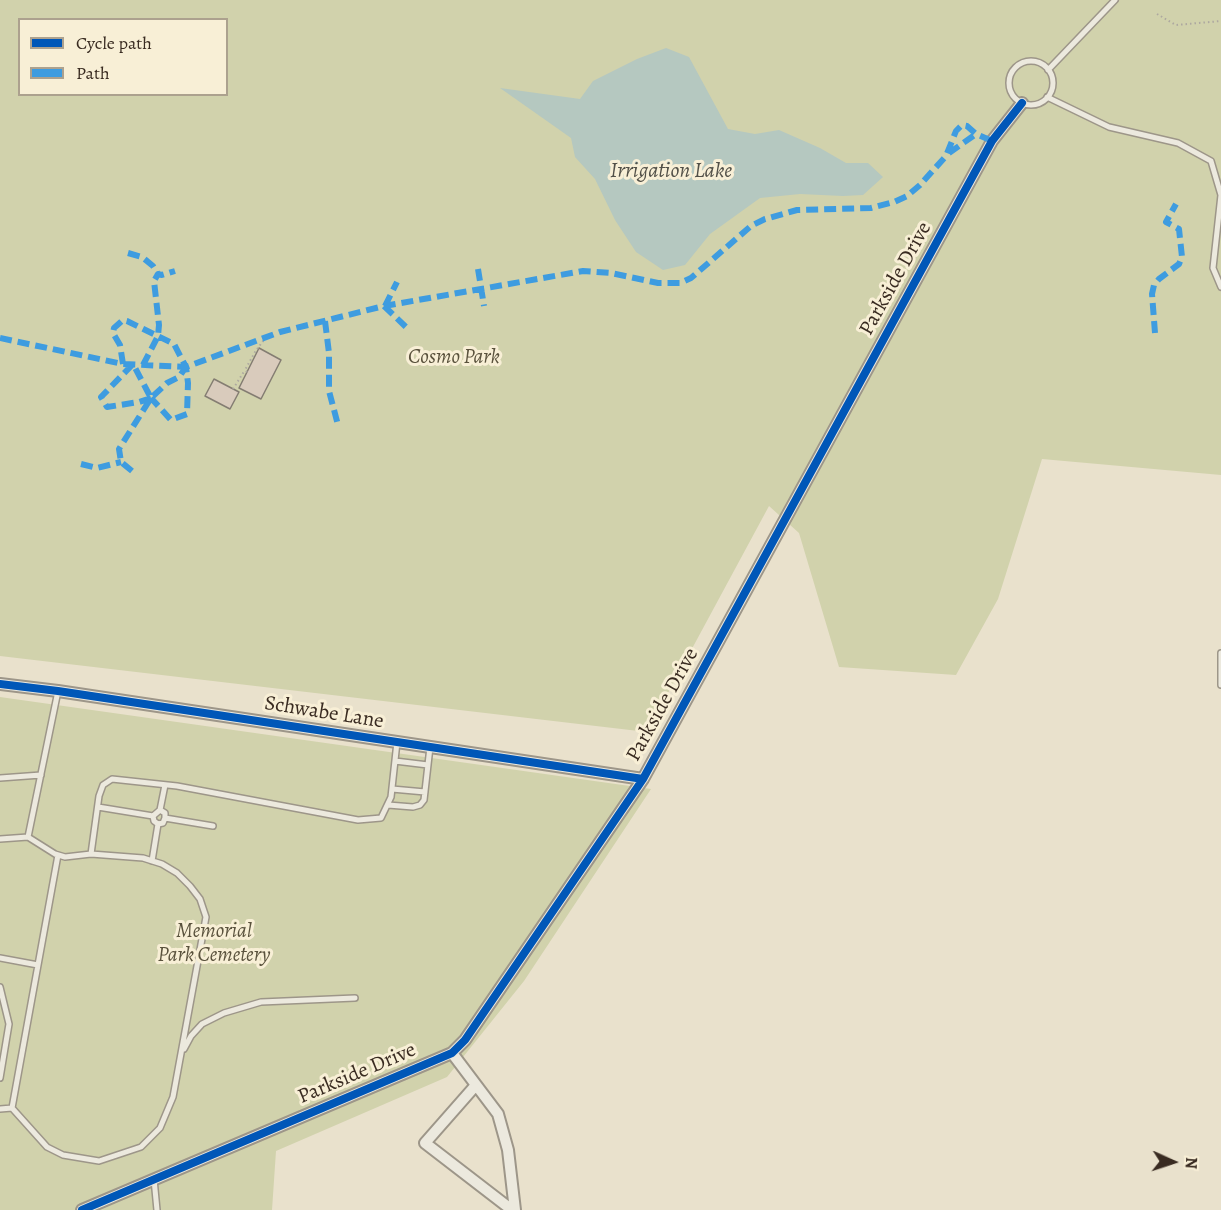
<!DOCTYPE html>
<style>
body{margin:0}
#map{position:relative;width:1221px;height:1210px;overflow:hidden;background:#e9e1cc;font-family:Alegreya,serif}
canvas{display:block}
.legend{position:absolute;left:18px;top:18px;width:210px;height:78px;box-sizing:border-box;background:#f8efd6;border:2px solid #aca18e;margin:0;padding:8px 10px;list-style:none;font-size:18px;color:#392b21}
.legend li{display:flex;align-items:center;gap:12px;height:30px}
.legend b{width:30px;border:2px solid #aca18e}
.north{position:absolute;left:1143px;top:1132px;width:60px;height:60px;-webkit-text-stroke:4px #f8efd6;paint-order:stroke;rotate:93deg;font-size:16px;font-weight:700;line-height:24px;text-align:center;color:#392b21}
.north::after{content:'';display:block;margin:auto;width:21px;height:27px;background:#392b21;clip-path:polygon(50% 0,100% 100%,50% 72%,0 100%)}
</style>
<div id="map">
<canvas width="1221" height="1210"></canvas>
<ul class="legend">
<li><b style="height:8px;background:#0057b8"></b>Cycle path</li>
<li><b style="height:8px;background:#3e9ce0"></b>Path</li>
</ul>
<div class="north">N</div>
</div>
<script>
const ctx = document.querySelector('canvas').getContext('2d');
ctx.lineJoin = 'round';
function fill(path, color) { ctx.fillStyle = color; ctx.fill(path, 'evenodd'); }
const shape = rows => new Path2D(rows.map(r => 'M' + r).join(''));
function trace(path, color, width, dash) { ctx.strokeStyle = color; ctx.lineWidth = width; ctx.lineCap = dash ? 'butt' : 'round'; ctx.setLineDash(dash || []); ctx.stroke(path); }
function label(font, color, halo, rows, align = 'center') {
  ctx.font = font + ' Alegreya,serif'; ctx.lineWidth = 6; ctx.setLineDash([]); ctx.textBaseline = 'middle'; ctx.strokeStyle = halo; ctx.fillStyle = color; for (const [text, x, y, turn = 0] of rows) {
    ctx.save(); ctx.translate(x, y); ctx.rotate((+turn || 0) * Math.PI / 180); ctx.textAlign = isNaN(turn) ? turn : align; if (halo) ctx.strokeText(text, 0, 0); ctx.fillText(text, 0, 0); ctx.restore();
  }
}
fill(shape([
 [0,0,1221,0,1221,475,1042,459,998,599,956,675,839,667,799,533,769,506,647,732,0,656],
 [20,20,226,20,226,94,20,94],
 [0,697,651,789,524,981,447,1077,276,1151,272,1210,0,1210]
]), '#d1d2ac');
fill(shape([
 [666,48,689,57,728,129,755,134,779,130,820,148,846,163,868,163,883,177,863,195,843,196,800,194,760,198,710,234,685,265,663,270,636,252,615,220,595,179,575,157,571,138,500,88,580,99,593,81,637,59]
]), '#b5c8c0');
const building = shape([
 [259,348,281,360,261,399,239,388,259,348],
 [214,379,239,392,230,409,205,396,214,379]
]);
fill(building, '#d9cbbc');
trace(building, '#847d72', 1.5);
const service = shape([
 '1009 83a22 22 0 1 1 44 0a22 22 0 1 1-44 0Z',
 [1048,70,1115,0],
 [1047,97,1109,127,1178,143,1211,161,1221,195,1213,268,1221,287],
 [1221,653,1221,685],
 [395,761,428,765],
 [0,778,41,775],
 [392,789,425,792],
 [388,805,413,807,420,805,424,800,430,747],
 [98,807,153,816],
 [160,810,153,816,154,821,158,824,163,823,165,818,165,813,160,810,165,785],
 [165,818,213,826],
 [0,839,28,837],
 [91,854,99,796,103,785,112,779,177,786,358,820,381,818,391,797,397,742],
 [152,861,158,824],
 [0,958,38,965],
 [0,987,9,1024,0,1078],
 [184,1049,191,1036,202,1024,224,1013,261,1002,355,998],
 [12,1108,58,855],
 [0,1109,12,1108,47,1147,63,1155,99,1161,141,1147,160,1128,173,1097,206,917,200,899,190,886,177,873,162,864,143,858,91,854,65,857,55,854,28,837,58,691],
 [154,1179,157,1210]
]);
const minor = shape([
 [0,684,58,691,643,779],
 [452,1053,498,1114,508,1150,515,1210],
 [476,1085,425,1143,512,1210],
 [82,1210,452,1053,465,1040,643,779,992,141,1022,103]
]);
trace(service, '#9d9689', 8);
trace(minor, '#9d9689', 14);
trace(shape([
 [1157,14,1176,25,1221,21],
 [247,372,245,370,255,352,266,337],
 [233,389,245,370]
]), '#ada8a0', 2, [1.5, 3]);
trace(service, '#ece9de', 5);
trace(minor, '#ece9de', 10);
trace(shape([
 [949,153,976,134],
 [128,253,142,257,153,266,158,274],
 [478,269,484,306],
 [384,306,406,327],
 [385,306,397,282],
 [325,321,329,353,329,391,338,425],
 [1155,333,1152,294,1154,285,1159,279,1179,264,1182,257,1179,229,1166,222,1176,204],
 [0,338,123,364,186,367,280,332,384,306,583,271,611,273,658,283,680,283,691,278,751,226,765,219,797,210,871,208,894,202,907,196,920,185,946,156,956,131,962,125,967,126,976,134,992,141],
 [123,364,120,345,113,333,114,328,123,320,127,321,174,344,186,367,188,383,187,414,171,420,151,398],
 [143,365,158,336,159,325,154,281,158,274,162,275,175,271],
 [151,398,139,402,107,407,101,397,133,364,151,398,167,383,179,377,186,367],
 [81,464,97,468,121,462],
 [132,471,121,462,119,449,151,398]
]), '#3e9ce0', 6, [12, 6]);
trace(shape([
 [0,684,58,691,643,779],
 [82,1210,452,1053,465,1040,643,779,992,141,1022,103]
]), '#0057b8', 8);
label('21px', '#392b21', '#f8efd6', [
 ["Parkside Drive",896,279,-61],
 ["Parkside Drive",663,705,-61],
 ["Schwabe Lane",324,713,9],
 ["Parkside Drive",357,1074,-23]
]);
label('italic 21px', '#5a523d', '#f8efd6', [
 ["Cosmo Park",454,358],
 ["Memorial",214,932],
 ["Park Cemetery",214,956]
]);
label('italic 22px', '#525048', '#f8efd6', [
 ["Irrigation Lake",671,172]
]);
</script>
